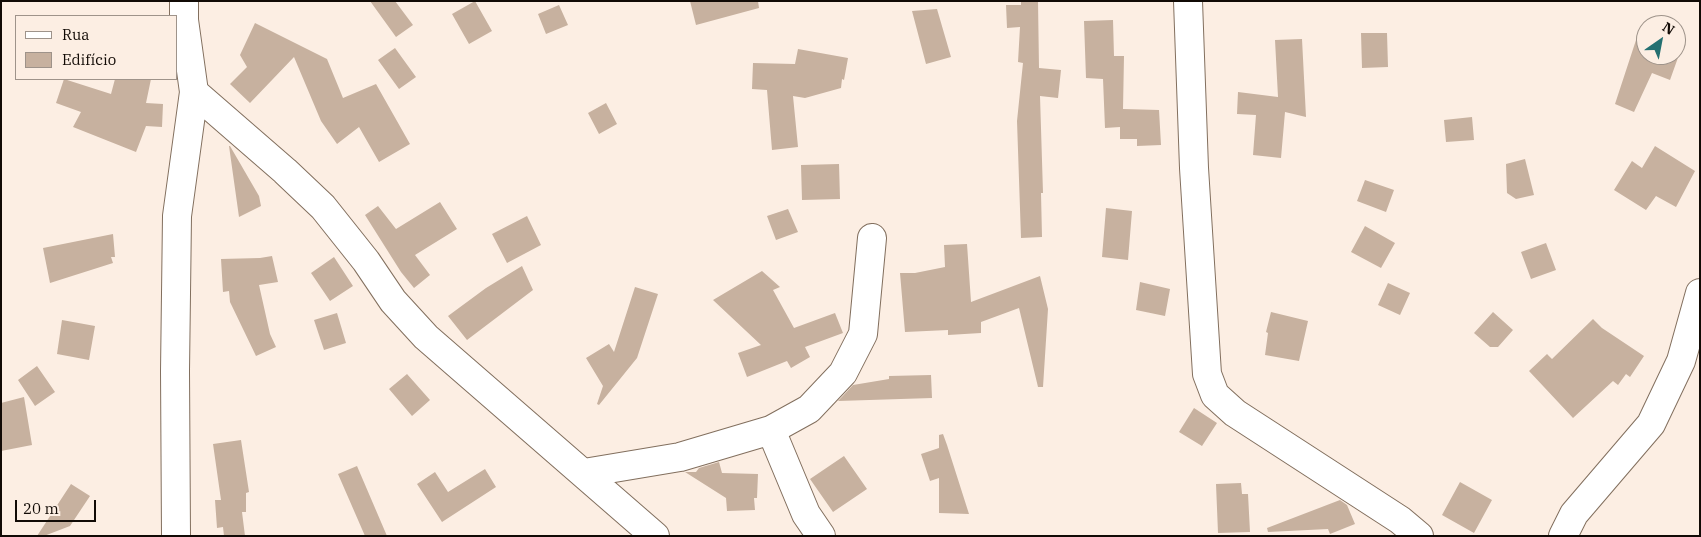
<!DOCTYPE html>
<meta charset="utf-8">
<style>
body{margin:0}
#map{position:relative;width:1701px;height:537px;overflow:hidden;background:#fceee3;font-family:"IBM Plex Serif",serif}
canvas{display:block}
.frame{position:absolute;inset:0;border:2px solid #110a05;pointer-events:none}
.legend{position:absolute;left:15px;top:15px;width:162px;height:65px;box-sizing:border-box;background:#fceee3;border:1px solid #9e938a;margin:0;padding:6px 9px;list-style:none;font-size:15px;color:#110a05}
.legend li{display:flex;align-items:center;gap:10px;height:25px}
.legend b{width:25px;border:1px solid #9e938a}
.north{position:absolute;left:1636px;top:15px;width:50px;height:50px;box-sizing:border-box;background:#fceee3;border:1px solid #9e938a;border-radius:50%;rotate:33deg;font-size:14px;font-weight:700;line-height:20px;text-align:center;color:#110a05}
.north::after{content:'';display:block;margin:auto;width:18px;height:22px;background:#247071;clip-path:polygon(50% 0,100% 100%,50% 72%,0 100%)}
.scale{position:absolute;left:15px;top:500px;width:81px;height:22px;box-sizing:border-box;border:2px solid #110a05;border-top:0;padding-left:6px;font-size:15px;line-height:18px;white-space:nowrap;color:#110a05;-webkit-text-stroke:4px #fceee3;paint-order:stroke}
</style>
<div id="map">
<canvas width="1701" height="537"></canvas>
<div class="frame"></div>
<ul class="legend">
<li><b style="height:6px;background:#fff"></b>Rua</li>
<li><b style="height:14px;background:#c7b19f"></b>Edifício</li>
</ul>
<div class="north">N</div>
<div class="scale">20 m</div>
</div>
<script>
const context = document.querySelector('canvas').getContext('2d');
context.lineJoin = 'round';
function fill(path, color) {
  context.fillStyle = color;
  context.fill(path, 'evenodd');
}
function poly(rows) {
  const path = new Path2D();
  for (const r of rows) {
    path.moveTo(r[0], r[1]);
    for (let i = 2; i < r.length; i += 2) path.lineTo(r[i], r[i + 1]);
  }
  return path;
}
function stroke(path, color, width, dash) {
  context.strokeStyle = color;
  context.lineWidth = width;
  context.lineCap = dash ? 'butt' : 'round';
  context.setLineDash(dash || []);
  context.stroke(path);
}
const building = poly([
 [370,1,395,1,413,25,396,37],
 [475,1,492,31,469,44,452,14],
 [690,1,758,1,759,8,696,25],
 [1021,1,1038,1,1039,68,1061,70,1058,98,1040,96,1043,193,1041,193,1042,237,1021,238,1017,121,1023,63,1018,62,1020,27,1007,28,1006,5,1021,5],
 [559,5,568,25,546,34,538,14],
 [937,9,951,57,926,64,912,11],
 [1113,20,1114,56,1124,56,1123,109,1159,110,1161,145,1137,146,1137,139,1120,139,1120,127,1105,128,1103,79,1086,78,1084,21],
 [255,23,327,59,343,98,376,84,410,144,379,162,359,127,337,144,321,121,294,57,250,103,230,84,247,67,240,55],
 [1361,33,1387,33,1388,67,1362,68],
 [1637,37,1646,40,1646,55,1676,55,1676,50,1680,52,1670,80,1652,73,1634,112,1615,104],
 [1302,39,1306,117,1285,112,1281,158,1253,155,1256,115,1237,114,1238,92,1278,97,1275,40],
 [395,48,416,77,399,89,378,60],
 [798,49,848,58,844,80,842,79,841,88,805,98,793,96,798,147,772,150,767,90,752,89,753,63,795,64],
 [64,79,111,94,115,79,151,79,146,103,163,104,162,127,146,126,136,152,73,127,81,112,56,103],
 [606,103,617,124,599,134,588,113],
 [1472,117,1474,140,1446,142,1444,120],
 [229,146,230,146,259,196,261,206,239,217],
 [1655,146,1695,171,1676,207,1656,196,1646,210,1614,190,1632,161,1642,168],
 [1525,159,1534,195,1516,199,1507,193,1506,164],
 [839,164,840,199,802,200,801,165],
 [1365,180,1394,190,1386,212,1357,201],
 [440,202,457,229,415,255,430,275,414,288,401,272,365,215,378,206,396,229],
 [1106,208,1132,211,1128,260,1102,257],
 [788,209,798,232,776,240,767,216],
 [527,216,541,245,507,263,492,234],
 [1365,226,1395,243,1381,268,1351,252],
 [113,234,115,257,111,257,113,263,50,283,43,248],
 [1546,243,1556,270,1531,279,1521,252],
 [967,244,971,302,1040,276,1048,309,1043,387,1038,387,1019,308,981,322,981,333,948,335,948,330,905,332,900,273,915,273,945,267,944,245],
 [272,256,278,282,259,285,270,334,276,347,256,356,230,302,229,291,223,292,221,259,260,258],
 [334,257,353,286,330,301,311,273],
 [522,266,533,290,467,340,448,316,486,288],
 [762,271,780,287,773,290,794,328,835,313,843,333,805,347,810,357,791,368,787,361,747,377,738,353,761,345,713,300],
 [1140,282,1170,289,1165,316,1136,310],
 [1388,283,1410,293,1400,315,1378,305],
 [635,287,658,294,637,358,599,405,597,404,603,386,586,358,609,344,614,352],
 [1271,312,1308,321,1299,361,1265,355,1268,333,1266,332],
 [1493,312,1513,330,1498,347,1490,347,1474,333],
 [337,313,346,343,324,350,314,320],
 [1593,319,1602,328,1644,356,1630,377,1626,374,1618,385,1613,381,1573,418,1529,371,1547,354,1552,359],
 [62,320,95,326,89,360,57,354],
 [37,366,55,392,35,406,18,380],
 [407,374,430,400,412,416,389,389],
 [931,375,932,398,838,401,853,385,889,379,889,376],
 [24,397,32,445,1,451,1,403],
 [1194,408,1217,423,1202,446,1179,432],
 [943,434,947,445,969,514,939,513,939,478,930,481,921,454,939,448,939,435],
 [241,440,249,492,246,493,246,512,242,512,245,536,224,536,223,527,217,528,215,500,221,500,213,444],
 [844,456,867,489,833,512,810,479],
 [719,462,722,473,758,474,757,498,754,498,755,510,727,511,726,498,685,472,696,472,699,468],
 [357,466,387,536,365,536,338,474],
 [485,469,496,487,442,522,417,484,435,472,448,492],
 [1460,482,1492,500,1474,533,1442,515],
 [1241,483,1242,494,1248,494,1250,532,1218,533,1216,484],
 [71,484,90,496,70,526,44,536,37,536],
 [1340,500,1347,505,1355,524,1330,534,1328,529,1268,532,1267,528]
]);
const minor = poly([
 [184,1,184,20,194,92,285,171,323,207,366,261,393,301,426,337,655,536],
 [1188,1,1194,168,1207,374,1215,395,1235,413,1400,520,1419,536],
 [771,430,806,514,821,536],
 [584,473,680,457,771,430,809,409,843,373,863,334,872,238],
 [176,536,175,371,177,216,194,92],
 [1563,536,1574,514,1651,424,1681,361,1700,293]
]);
fill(building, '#c7b19f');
stroke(minor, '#826f5e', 30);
stroke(minor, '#fff', 28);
</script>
